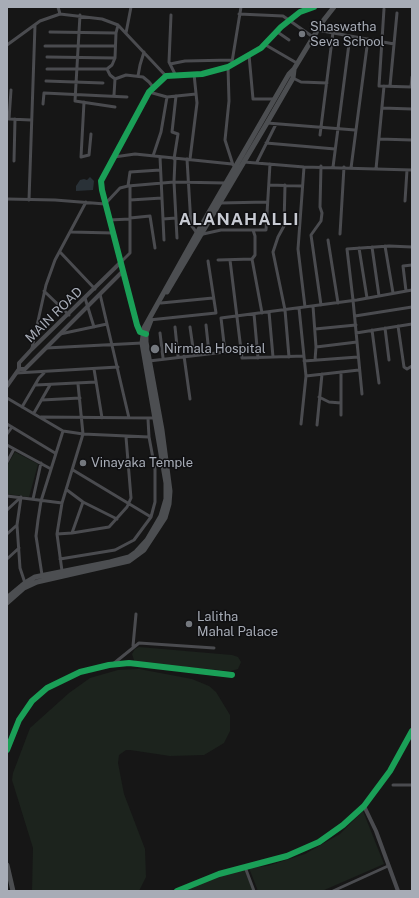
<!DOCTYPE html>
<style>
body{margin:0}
#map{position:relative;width:419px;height:898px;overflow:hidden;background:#161616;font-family:"Public Sans",sans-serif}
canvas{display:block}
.frame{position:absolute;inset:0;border:8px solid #a7acb6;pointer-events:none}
</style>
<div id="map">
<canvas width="419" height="898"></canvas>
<div class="frame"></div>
</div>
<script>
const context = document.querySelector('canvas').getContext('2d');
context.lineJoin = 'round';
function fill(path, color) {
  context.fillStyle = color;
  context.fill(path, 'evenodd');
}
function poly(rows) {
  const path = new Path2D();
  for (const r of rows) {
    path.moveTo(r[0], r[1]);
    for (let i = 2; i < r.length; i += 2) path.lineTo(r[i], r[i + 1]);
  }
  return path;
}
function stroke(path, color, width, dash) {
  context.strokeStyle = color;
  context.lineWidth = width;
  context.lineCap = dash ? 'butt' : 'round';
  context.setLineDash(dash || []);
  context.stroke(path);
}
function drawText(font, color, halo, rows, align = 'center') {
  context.font = font + ' "Public Sans",sans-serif';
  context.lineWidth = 3;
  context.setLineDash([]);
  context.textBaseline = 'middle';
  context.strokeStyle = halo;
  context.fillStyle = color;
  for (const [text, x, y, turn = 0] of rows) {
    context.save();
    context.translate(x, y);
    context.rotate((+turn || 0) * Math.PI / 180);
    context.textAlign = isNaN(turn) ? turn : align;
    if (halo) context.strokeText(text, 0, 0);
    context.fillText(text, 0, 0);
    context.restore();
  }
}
const green = poly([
 [15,452,38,464,29,497,7,494,7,466],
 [139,647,232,655,238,657,241,662,238,669,231,671,138,663,134,660,132,654,135,649],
 [139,669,192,679,209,686,216,692,230,715,230,731,224,743,204,755,170,756,130,750,126,750,119,755,118,763,124,794,145,849,146,877,139,891,32,891,33,848,12,780,13,773,30,728,69,693,90,678,118,670],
 [363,811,384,864,322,891,258,891,249,868,267,866,305,854,340,834],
 [244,869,253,891,179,891,219,875]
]);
const water = poly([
 [90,177,94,181,93,190,76,191,76,186,80,180,84,179,87,180]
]);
const minor = poly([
 [58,7,60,14],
 [384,9,379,86,412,87],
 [239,14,283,16,313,37],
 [80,15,75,101,115,107],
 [171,15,169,62,176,76],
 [317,30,394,44],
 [276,31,289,40],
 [50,32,116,33],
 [126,33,131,7],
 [264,44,295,62],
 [7,45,40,21,60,14,102,19,118,25,166,76],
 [45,46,115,46],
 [249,55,253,99,275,99],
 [47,57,115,58],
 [232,62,241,7],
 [170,64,185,61,232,60],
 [228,67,229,101,225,140,233,165],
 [47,69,107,69,112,65,115,58,116,33,118,25],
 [107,69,110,75,115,79,126,75,143,77,149,82,153,87],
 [138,76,140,65,144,52],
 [293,78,301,82,327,83],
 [46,81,103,83],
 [390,86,397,13],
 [411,87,412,77],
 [149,92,167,97,196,94],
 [114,95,115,79],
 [84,102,81,157,89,155,91,134],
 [43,104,44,93,127,97],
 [382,108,412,109],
 [9,119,11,90],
 [9,119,31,120],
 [267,123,355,130],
 [320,135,333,32],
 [379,139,412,140],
 [266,143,335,149],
 [153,156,161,132,167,97],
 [114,157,135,154,232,164],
 [160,157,164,240],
 [174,159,178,134,172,132,176,96],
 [175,159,174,182,177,238],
 [187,159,191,225,197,233],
 [190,159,197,103,194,74],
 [14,161,15,119],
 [244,162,304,167,412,170],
 [257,162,276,124],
 [304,167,298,249,305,307],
 [333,167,350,36],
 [351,168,368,39],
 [376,169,384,86],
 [269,185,302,186],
 [285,185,284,226,278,237,273,252,285,310,289,357],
 [128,186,130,172,160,170],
 [7,199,55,200,105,204,120,188,128,186,174,182,226,183],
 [29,200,35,25],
 [130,200,162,198],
 [405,201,407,170],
 [220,203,267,202],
 [130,218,150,216,155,248],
 [163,219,176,218],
 [109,220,130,219],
 [253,230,255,236,255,255,252,259,262,313],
 [71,232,113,233],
 [203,234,221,230,266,230,270,164],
 [340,234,344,167],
 [328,240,338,303],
 [385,246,393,293],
 [372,247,379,296],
 [359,248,367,298],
 [60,252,95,289],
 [218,260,252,259],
 [230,260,242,358,304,356],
 [121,262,130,253,130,186],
 [44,291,69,315],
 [406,291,403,266,412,265],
 [100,294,129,418],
 [85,298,94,327],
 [161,303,213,298],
 [321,305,311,235,321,221,322,213,320,207,321,166],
 [313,306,316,347,315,360],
 [299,308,306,376,301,424],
 [269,312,273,357],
 [254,314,258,358],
 [355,316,412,307],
 [149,320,216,313,208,261],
 [206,325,209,353],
 [398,326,404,367,407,369,412,366],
 [175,327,178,356],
 [190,327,194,355],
 [385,328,389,360],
 [315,329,356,325],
 [372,330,379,383],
 [160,333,163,358],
 [356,333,412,324],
 [60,334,107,324],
 [316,347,357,342],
 [32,348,46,285,55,260,86,202],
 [46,348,142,343],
 [225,352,221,318,357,300,412,290],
 [184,356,190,399],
 [149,361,242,350],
 [304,361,358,357],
 [94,369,102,418],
 [341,372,341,415],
 [16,373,118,367],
 [306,376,359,370],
 [36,385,96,382],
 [362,394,353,300,347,249,389,246,412,247],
 [319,397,329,402,341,403],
 [7,398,63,431,83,434,149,437],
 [42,400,80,398],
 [22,407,39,378,44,373],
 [34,413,50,385],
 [41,417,156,418],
 [7,424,55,453],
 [317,425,322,374],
 [7,434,12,427],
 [7,445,51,469],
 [7,462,14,449],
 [73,470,151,517],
 [67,490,83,502,117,519],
 [7,496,62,503],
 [21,497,17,525,20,568,25,583],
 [33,499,41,463],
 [7,510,21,497],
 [72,533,83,502],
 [7,534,17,525],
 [57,534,72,533,109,527,127,507,131,498,126,437],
 [7,559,19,548],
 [60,559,115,550,134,540,151,517,155,502,155,469,149,437,148,419],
 [62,571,57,534,62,503,83,434,78,384],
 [42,575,36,536,38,520,41,501,63,431],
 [133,646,136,614],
 [113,664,139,643,214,648],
 [7,750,19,720,32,701,47,688,80,672,109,665,129,663,232,675],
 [393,785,412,785],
 [245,867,254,891],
 [333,891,388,866]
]);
const tertiary = poly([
 [146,334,140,332,137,325,102,190,101,181,149,92,166,76,202,74,228,67,261,48,281,27,300,12,314,7],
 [19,369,25,369,123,271],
 [7,386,19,369,19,363,32,349,121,262],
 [364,806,376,831,398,891],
 [177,891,219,874,287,856,319,842,343,825,364,806,390,771,412,731]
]);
const primary = poly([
 [167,292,267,123,293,78,294,70],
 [7,598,25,583,35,577,110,562,129,557,136,552,147,540,161,516,166,499,166,483,142,343,144,328,197,233,289,74,294,69,323,21,334,7],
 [7,603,24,588,37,582,129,561,144,550,165,518,169,504,170,491,162,430,146,342,146,333,151,320],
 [7,865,13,891]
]);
const cycleway = poly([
 [146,334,140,332,137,325,102,190,101,181,149,92,166,76,202,74,228,67,261,48,281,27,300,12,314,7],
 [7,750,19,720,32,701,47,688,80,672,109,665,129,663,232,675],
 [177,891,219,874,287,856,319,842,343,825,364,806,390,771,412,731]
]);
const markers = [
 [302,34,4,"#74787e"],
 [155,349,5,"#74787e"],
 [83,463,4,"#74787e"],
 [189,624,4,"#74787e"]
];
const poiNames = [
 ["Shaswatha",310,27],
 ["Seva School",310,42],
 ["Nirmala Hospital",164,349],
 ["Vinayaka Temple",91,463],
 ["Lalitha",197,617],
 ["Mahal Palace",197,632]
];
const streetNames = [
 ["MAIN ROAD",54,315,-44]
];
const districtNames = [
 ["ALANAHALLI",239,220]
];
fill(green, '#1c231d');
fill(water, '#293137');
stroke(minor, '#4a4b4f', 3);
stroke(tertiary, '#4a4b4f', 4);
stroke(primary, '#4c4e51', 5);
stroke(cycleway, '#1a9f57', 6);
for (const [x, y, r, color] of markers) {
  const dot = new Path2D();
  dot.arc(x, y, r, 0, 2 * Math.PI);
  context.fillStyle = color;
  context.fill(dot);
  stroke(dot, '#101012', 1.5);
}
drawText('13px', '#a7acb6', '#101012', poiNames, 'left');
drawText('13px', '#a7acb6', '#101012', streetNames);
context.letterSpacing = '1px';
drawText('bold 17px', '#c8cbd3', '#101012', districtNames);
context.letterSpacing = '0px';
</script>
